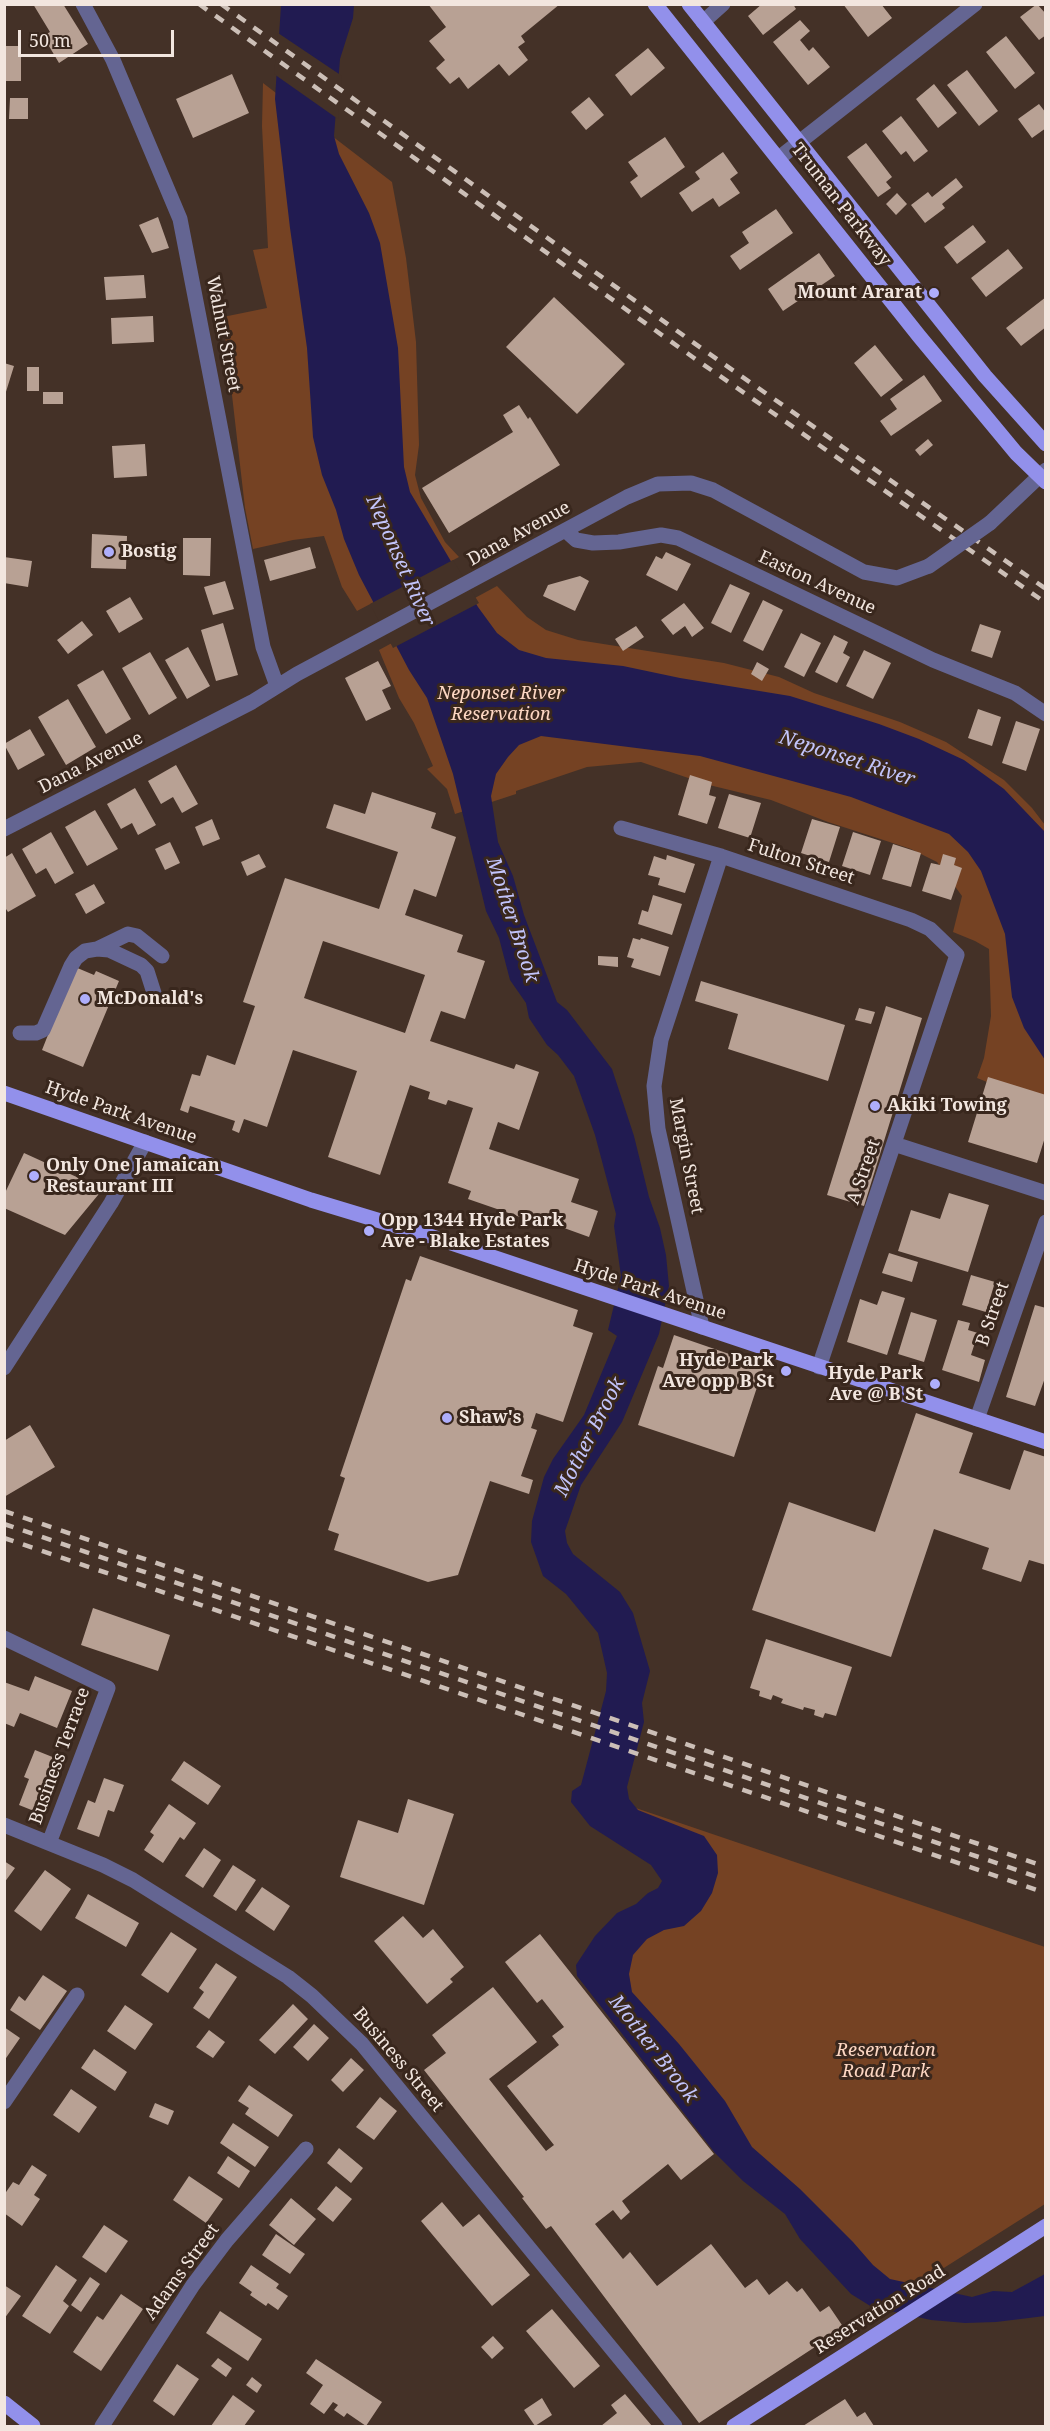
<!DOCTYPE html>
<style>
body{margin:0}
#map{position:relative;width:1050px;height:2431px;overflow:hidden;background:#443127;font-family:"Noto Serif",serif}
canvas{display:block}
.frame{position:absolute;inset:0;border:6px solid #f2e6df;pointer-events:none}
.scale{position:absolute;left:18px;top:30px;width:156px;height:27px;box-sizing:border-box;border:3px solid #f2e6df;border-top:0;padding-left:8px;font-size:18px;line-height:21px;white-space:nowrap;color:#f2e6df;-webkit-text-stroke:4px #39271d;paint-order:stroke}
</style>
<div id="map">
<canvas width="1050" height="2431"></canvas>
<div class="frame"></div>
<div class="scale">50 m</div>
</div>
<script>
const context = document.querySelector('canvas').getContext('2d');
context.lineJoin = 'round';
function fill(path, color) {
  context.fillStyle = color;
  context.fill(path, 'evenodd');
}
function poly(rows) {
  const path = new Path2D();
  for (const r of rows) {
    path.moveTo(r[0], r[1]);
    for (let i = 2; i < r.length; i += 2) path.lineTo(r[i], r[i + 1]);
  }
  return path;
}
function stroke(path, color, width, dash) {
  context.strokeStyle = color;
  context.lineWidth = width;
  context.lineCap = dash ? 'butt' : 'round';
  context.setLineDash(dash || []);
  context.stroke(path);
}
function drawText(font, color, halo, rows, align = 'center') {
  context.font = font + ' "Noto Serif",serif';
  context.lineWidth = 6;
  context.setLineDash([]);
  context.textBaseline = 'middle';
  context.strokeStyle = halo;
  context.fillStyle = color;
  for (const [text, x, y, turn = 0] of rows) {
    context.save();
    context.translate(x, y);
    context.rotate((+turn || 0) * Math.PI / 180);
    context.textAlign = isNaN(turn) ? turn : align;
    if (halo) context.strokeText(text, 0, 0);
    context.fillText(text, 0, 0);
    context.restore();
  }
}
const green = poly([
 [263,83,392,182,406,258,416,342,419,445,415,475,421,498,445,542,459,557,357,611,342,587,324,536,293,540,253,549,245,508,223,317,267,308,253,250,268,248,262,126],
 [497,586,527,617,546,630,578,640,724,663,779,677,814,693,900,722,946,742,1004,780,1032,808,1045,825,1045,1105,977,1078,984,1058,991,1016,989,949,975,941,953,932,962,896,937,862,911,849,828,822,771,800,709,785,641,762,587,767,516,791,516,794,455,814,447,789,427,769,433,766,414,723,399,698,379,650],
 [624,1804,1045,1947,1045,2204,909,2290,886,2279,750,2151,627,1995,622,1967,632,1943,684,1919]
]);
const water = poly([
 [281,5,354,5,353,18,340,59,334,136,339,154,369,213,380,243,398,348,404,467,410,492,478,607,497,633,519,650,546,658,623,666,680,678,790,696,879,724,919,739,964,760,1004,789,1045,832,1045,1060,1024,1028,1012,997,1005,934,981,871,968,852,949,834,851,797,700,756,541,736,519,745,508,757,496,774,491,796,498,842,513,876,524,915,557,1002,567,1010,612,1069,634,1136,649,1197,660,1228,666,1255,669,1286,659,1334,622,1422,581,1485,565,1531,567,1543,573,1554,620,1592,633,1613,650,1671,642,1703,644,1722,627,1787,629,1799,638,1810,704,1836,717,1855,718,1873,712,1893,701,1911,684,1926,664,1930,647,1939,633,1955,629,1974,632,1992,679,2044,725,2101,752,2147,800,2189,853,2242,873,2265,890,2279,972,2297,993,2291,1012,2292,1045,2274,1045,2316,996,2322,965,2323,931,2320,872,2307,851,2294,800,2239,785,2214,743,2181,715,2153,577,1976,576,1965,595,1936,617,1913,636,1904,648,1893,658,1888,662,1881,651,1865,590,1826,571,1802,572,1791,581,1785,606,1691,607,1673,598,1633,566,1594,543,1576,531,1542,532,1521,544,1477,553,1459,584,1415,617,1336,608,1330,621,1276,614,1226,616,1214,595,1135,574,1076,558,1055,547,1045,529,1018,526,1003,510,980,499,938,486,911,453,774,427,698,409,670,359,575,344,539,336,510,322,475,313,437,307,348,290,228,275,99]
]);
const pier = poly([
 [278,33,342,76,338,119,274,74],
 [453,560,479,603,393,648,370,604]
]);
const building = poly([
 [33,4,63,4,88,44,59,63,43,36,50,32],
 [428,4,560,4,521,36,525,42,518,47,528,60,509,76,499,64,468,89,459,77,450,84,436,68,445,60,429,41,446,27],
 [762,4,793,4,796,9,763,35,748,16],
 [843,4,881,4,892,18,868,37],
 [1037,4,1046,14,1046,35,1039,40,1020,17],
 [800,20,810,31,800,40,809,51,813,47,830,67,808,85,773,42],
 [1006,36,1035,73,1015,89,986,52],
 [4,46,21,46,21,81,4,81],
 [648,48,665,68,631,96,615,75],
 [967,70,998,111,979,126,947,85],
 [232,74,249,113,193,138,176,99],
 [934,84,957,113,938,128,916,99],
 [589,97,604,115,586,130,571,112],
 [10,98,28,98,28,119,9,119],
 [1039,104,1046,113,1046,128,1032,138,1018,119],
 [901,116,928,151,914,162,906,151,901,155,882,131],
 [665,137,685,167,641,198,630,182,638,176,628,162],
 [866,143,892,177,886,182,891,188,878,197,847,157],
 [723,152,738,173,730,179,740,193,719,207,713,198,692,212,679,193,700,179,695,172],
 [956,178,963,187,942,204,945,208,925,223,911,205,928,192,932,197],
 [897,193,907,204,896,215,886,204],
 [776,209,793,233,740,270,730,256,749,243,742,232],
 [158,217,169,248,152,253,139,225],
 [973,225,986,242,957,264,944,247],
 [1008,249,1023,268,986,297,971,278],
 [819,253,835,276,783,311,768,289],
 [144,275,146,298,106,300,104,277],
 [554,297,625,364,577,414,506,347],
 [1046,297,1046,327,1021,346,1006,328],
 [153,316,154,342,112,344,111,318],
 [875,345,903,380,881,397,854,363],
 [4,363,14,366,5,395,4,395],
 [27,367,39,367,39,391,27,391],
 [924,375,942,401,891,436,880,421,897,409,890,399],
 [43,392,63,392,63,404,43,404],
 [519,405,528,419,530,417,560,465,449,533,422,488,513,432,503,415],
 [928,439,933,445,920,456,915,450],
 [145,444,147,476,114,478,112,446],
 [92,534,127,536,126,569,91,568],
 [183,538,211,538,210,576,183,575],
 [310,547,316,568,270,581,264,560],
 [666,552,691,564,677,591,646,575,656,556,662,559],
 [4,557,32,561,28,587,4,583],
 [580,576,589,581,575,611,543,596,548,585],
 [225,581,234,609,213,615,204,587],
 [730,584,750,593,731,633,711,623],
 [130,597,143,619,119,633,106,611],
 [763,600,783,610,763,651,743,641],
 [684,603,704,628,692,637,685,626,673,635,661,620],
 [82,621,93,635,68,654,57,640],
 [223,623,238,675,216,681,201,630],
 [980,624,1001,631,992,658,971,651],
 [636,626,644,637,623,651,615,639],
 [801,633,821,643,804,677,784,667],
 [834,635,848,642,843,653,850,657,837,683,815,672],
 [188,647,210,686,187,699,165,660],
 [864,650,891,663,873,699,846,686],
 [150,652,177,698,149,715,122,668],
 [378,661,391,686,382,690,391,709,366,721,345,678],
 [757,662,769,669,762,681,751,674],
 [103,670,131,719,106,734,77,685],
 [68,699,96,747,66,765,38,717],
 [978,709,1001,717,992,746,968,738],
 [1016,721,1040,729,1026,771,1002,763],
 [30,729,45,755,18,770,4,744],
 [176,765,198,804,182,813,173,797,161,804,148,781],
 [690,775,712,782,709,795,716,797,707,824,678,815],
 [135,788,156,825,138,835,132,823,121,829,107,804],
 [372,792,436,813,431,828,456,837,436,897,414,889,405,915,463,935,457,952,485,961,465,1019,441,1011,430,1041,514,1069,516,1064,539,1072,519,1130,498,1122,489,1149,579,1179,571,1202,598,1211,589,1237,553,1224,552,1228,468,1199,471,1191,448,1183,473,1108,448,1100,446,1105,428,1099,430,1092,410,1085,380,1175,328,1157,357,1071,293,1050,267,1127,244,1119,239,1133,232,1130,235,1121,190,1106,188,1113,180,1110,192,1074,200,1076,207,1055,235,1065,255,1006,243,1002,285,878,379,909,398,852,326,828,334,804,365,814],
 [323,941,425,975,405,1033,304,998],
 [729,794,761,803,750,838,718,828],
 [95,810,118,849,87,866,65,827],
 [212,819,220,839,203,846,195,827],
 [812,819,840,827,829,862,801,853],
 [51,832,74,873,55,884,46,868,36,874,22,849],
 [853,832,881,841,870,875,842,866],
 [170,842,180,863,165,870,155,849],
 [893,844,921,853,911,887,882,879],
 [12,853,36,896,8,912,4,906,4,858],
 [259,854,266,867,247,876,241,862],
 [943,854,956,858,954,865,962,868,951,900,922,891,931,863,940,865],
 [667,855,695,864,685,893,658,885,660,878,648,875,654,856,666,860],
 [94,884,105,903,86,914,75,894],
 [653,895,682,904,672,935,638,924,642,910,648,912],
 [633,938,640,940,641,938,669,947,660,976,631,967,634,959,627,957],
 [598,956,618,957,618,967,598,965],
 [75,967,94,975,96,971,119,981,83,1067,42,1050],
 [701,981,845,1025,828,1081,728,1049,738,1014,695,1001],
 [886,1006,922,1018,864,1206,827,1195],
 [859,1008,875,1012,871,1024,855,1020],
 [988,1077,1046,1095,1046,1134,1037,1163,968,1142],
 [24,1153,103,1189,65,1235,4,1208,4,1195],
 [949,1193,989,1205,968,1272,898,1251,911,1210,940,1219],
 [889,1253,918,1262,912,1282,882,1273],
 [420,1256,578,1310,573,1326,593,1333,563,1422,536,1413,531,1428,537,1430,521,1476,533,1480,529,1494,490,1481,458,1575,428,1582,334,1550,339,1534,328,1530,345,1478,340,1476,406,1279,411,1281],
 [971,1275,995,1282,986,1312,962,1305],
 [882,1291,905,1298,887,1355,847,1342,860,1299,877,1305],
 [1035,1305,1046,1308,1046,1375,1035,1406,1006,1397],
 [911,1312,937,1320,924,1362,898,1354],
 [958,1320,970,1323,968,1330,978,1333,971,1355,985,1360,979,1382,942,1370],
 [674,1335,764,1366,734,1457,638,1425,658,1366,663,1368],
 [916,1413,973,1433,959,1473,1010,1490,1024,1450,1046,1457,1046,1565,1029,1560,1021,1582,982,1569,989,1548,934,1529,891,1657,752,1610,789,1502,875,1532],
 [30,1425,55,1467,4,1497,4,1441],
 [93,1608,170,1635,158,1671,81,1645],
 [766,1639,852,1667,836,1716,825,1713,823,1718,814,1715,815,1710,804,1707,803,1710,781,1703,783,1699,773,1695,771,1700,759,1696,760,1691,750,1688],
 [35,1676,72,1691,57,1728,20,1713,14,1727,4,1723,4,1682,29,1691],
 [35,1750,55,1758,45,1784,50,1786,39,1813,19,1805,29,1779,24,1777],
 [184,1761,221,1786,208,1805,171,1780],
 [104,1778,124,1785,114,1812,108,1810,99,1837,77,1829,88,1800,95,1803],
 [408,1799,454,1814,424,1905,340,1877,358,1820,398,1833],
 [169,1804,196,1823,184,1840,180,1837,163,1863,144,1850,154,1835,150,1832],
 [204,1848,221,1860,203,1888,185,1876],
 [4,1861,15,1868,4,1883],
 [233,1865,256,1880,236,1911,213,1896],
 [45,1870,71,1889,41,1931,14,1911],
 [262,1887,290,1906,274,1931,245,1911],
 [88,1894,139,1923,126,1947,75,1918],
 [403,1916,423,1938,433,1929,464,1967,450,1979,453,1982,427,2004,374,1941],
 [171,1932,197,1949,168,1993,141,1975],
 [540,1934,714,2154,681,2180,668,2164,622,2201,630,2212,621,2220,613,2210,595,2224,623,2259,630,2252,657,2286,711,2244,745,2288,757,2279,769,2295,787,2281,797,2292,802,2288,820,2312,829,2306,844,2328,699,2423,551,2226,546,2229,522,2198,524,2197,424,2070,446,2053,432,2035,493,1987,537,2042,489,2079,546,2151,554,2145,507,2086,559,2045,552,2036,564,2027,542,1999,537,2003,505,1962],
 [216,1963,237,1977,209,2019,193,2008,204,1992,199,1988],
 [43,1975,67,1991,40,2030,10,2010,19,1996,25,2001],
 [293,2004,308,2019,275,2054,259,2040],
 [125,2005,153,2024,135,2050,107,2031],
 [314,2024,329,2038,308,2061,293,2047],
 [4,2027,20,2038,4,2061],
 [209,2030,225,2042,213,2058,196,2047],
 [94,2049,127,2072,115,2091,81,2068],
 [351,2058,364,2070,343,2092,331,2080],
 [249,2085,293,2115,278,2137,245,2114,249,2108,238,2101],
 [71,2089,97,2107,79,2133,53,2115],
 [380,2097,397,2111,374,2140,356,2127],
 [155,2103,174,2111,168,2125,149,2117],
 [233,2123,269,2147,255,2167,220,2143],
 [339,2148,363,2168,351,2183,327,2163],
 [228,2156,250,2171,239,2188,217,2173],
 [32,2165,47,2175,34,2195,40,2199,22,2226,4,2213,4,2195,13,2182,19,2185],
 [189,2176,223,2199,206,2223,173,2200],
 [336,2186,352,2199,333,2222,317,2209],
 [291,2198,316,2219,294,2245,269,2225],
 [442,2202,463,2227,479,2214,530,2275,492,2306,421,2221],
 [104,2225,128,2241,106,2273,82,2257],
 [276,2234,305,2254,290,2274,262,2255],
 [56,2265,77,2280,63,2301,69,2306,50,2334,22,2316],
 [251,2265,279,2284,276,2288,288,2296,278,2310,268,2303,266,2306,250,2295,252,2292,239,2283],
 [90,2277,100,2284,81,2312,71,2305],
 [4,2285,21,2296,4,2319],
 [121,2294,143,2309,101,2371,73,2352,97,2316,103,2320],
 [552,2309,600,2366,574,2388,526,2331],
 [220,2311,262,2339,248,2361,206,2333],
 [493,2336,504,2348,492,2359,481,2347],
 [218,2358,232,2368,226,2377,211,2366],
 [316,2359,382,2402,366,2426,347,2413,344,2417,334,2410,338,2405,333,2402,324,2414,310,2404,323,2385,306,2373],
 [177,2364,199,2379,174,2416,153,2401],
 [252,2377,262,2385,257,2393,246,2385],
 [625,2394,652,2426,601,2426,617,2413,611,2405],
 [233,2395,255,2411,244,2426,211,2426],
 [542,2398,552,2415,535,2426,524,2410],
 [845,2399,857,2417,865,2412,874,2426,803,2426]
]);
const minor = poly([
 [83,4,113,60,180,219,263,647,277,686],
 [703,22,723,4],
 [779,158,975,4],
 [990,523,1046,470],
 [566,531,576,540,593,543,619,542,661,535,678,538,933,660,1015,693,1046,714],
 [621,828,721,856,911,920,930,929,957,955,819,1367],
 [4,829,252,702,297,674,627,497,658,484,691,483,713,490,864,572,897,578,929,566],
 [97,949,128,934,137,936,162,956],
 [20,1033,36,1033,43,1030,71,966,76,958,85,951,97,949,109,950,141,965,147,971,154,993],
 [894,1144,1046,1193],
 [702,1327,658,1129,654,1086,661,1040,721,856],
 [4,1368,111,1203,145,1142],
 [977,1419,1046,1222],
 [4,1638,108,1688,49,1843],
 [4,1825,103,1865,133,1880,288,1977,312,1996,362,2044,675,2426],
 [4,2102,77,1995],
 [102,2426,193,2285,227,2240,306,2149]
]);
const major = poly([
 [655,4,919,336,1016,453,1046,482],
 [689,4,985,376,1046,444],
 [4,1093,311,1200,430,1236,1046,1442],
 [4,2403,33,2426],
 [734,2426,1046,2226]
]);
const rail = poly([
 [199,4,694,358,1046,603],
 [221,4,701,348,1046,589],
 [4,1511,1046,1867],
 [4,1524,1046,1880],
 [4,1538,1046,1893]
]);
const minorBridge = poly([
 [929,566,990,523]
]);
const markers = [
 [934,293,6,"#aeaefb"],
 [109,552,6,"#aeaefb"],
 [85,999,6,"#aeaefb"],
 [875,1106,6,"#aeaefb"],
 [34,1176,6,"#aeaefb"],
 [369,1231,6,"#aeaefb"],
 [786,1371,6,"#aeaefb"],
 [935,1384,6,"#aeaefb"],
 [447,1418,6,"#aeaefb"]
];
const streetNames = [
 ["Truman Parkway",841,205,52],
 ["Walnut Street",223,334,79],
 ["Dana Avenue",519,534,-29],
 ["Easton Avenue",817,583,25],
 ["Dana Avenue",91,763,-27],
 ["Fulton Street",801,862,18],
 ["Hyde Park Avenue",121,1113,19],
 ["Margin Street",686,1156,79],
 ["A Street",864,1172,-71],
 ["Hyde Park Avenue",650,1290,18],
 ["B Street",993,1314,-71],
 ["Business Terrace",60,1756,-70],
 ["Business Street",398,2060,50],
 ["Adams Street",182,2272,-54],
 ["Reservation Road",880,2310,-32]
];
const poiNames = [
 ["Mount Ararat",922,293,"right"],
 ["Bostig",121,552],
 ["McDonald's",97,999],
 ["Akiki Towing",887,1106],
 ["Only One Jamaican",46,1166],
 ["Restaurant III",46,1187],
 ["Opp 1344 Hyde Park",381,1221],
 ["Ave - Blake Estates",381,1242],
 ["Hyde Park",774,1361,"right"],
 ["Ave opp B St",774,1382,"right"],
 ["Hyde Park",923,1374,"right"],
 ["Ave @ B St",923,1395,"right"],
 ["Shaw's",459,1418]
];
const parkNames = [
 ["Neponset River",501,694],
 ["Reservation",501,715],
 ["Reservation",886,2051],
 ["Road Park",886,2072]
];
const waterNames = [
 ["Neponset River",400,561,66],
 ["Neponset River",847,759,18],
 ["Mother Brook",512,920,72],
 ["Mother Brook",590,1437,-63],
 ["Mother Brook",653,2049,52]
];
fill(green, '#754223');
fill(water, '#211b51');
fill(pier, '#443127');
fill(building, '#b8a194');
stroke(minor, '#646592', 15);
stroke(major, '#9290eb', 15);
stroke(rail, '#ccbfb7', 4.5, [10, 10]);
stroke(minorBridge, '#646592', 15);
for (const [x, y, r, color] of markers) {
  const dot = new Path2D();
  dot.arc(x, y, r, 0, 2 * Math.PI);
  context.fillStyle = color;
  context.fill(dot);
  stroke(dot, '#39271d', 2);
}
drawText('18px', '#f2e6df', '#39271d', streetNames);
drawText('bold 18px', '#f2e6df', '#39271d', poiNames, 'left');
drawText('italic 18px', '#fdd7c3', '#39271d', parkNames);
drawText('italic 20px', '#c2c4fa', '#39271d', waterNames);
</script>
